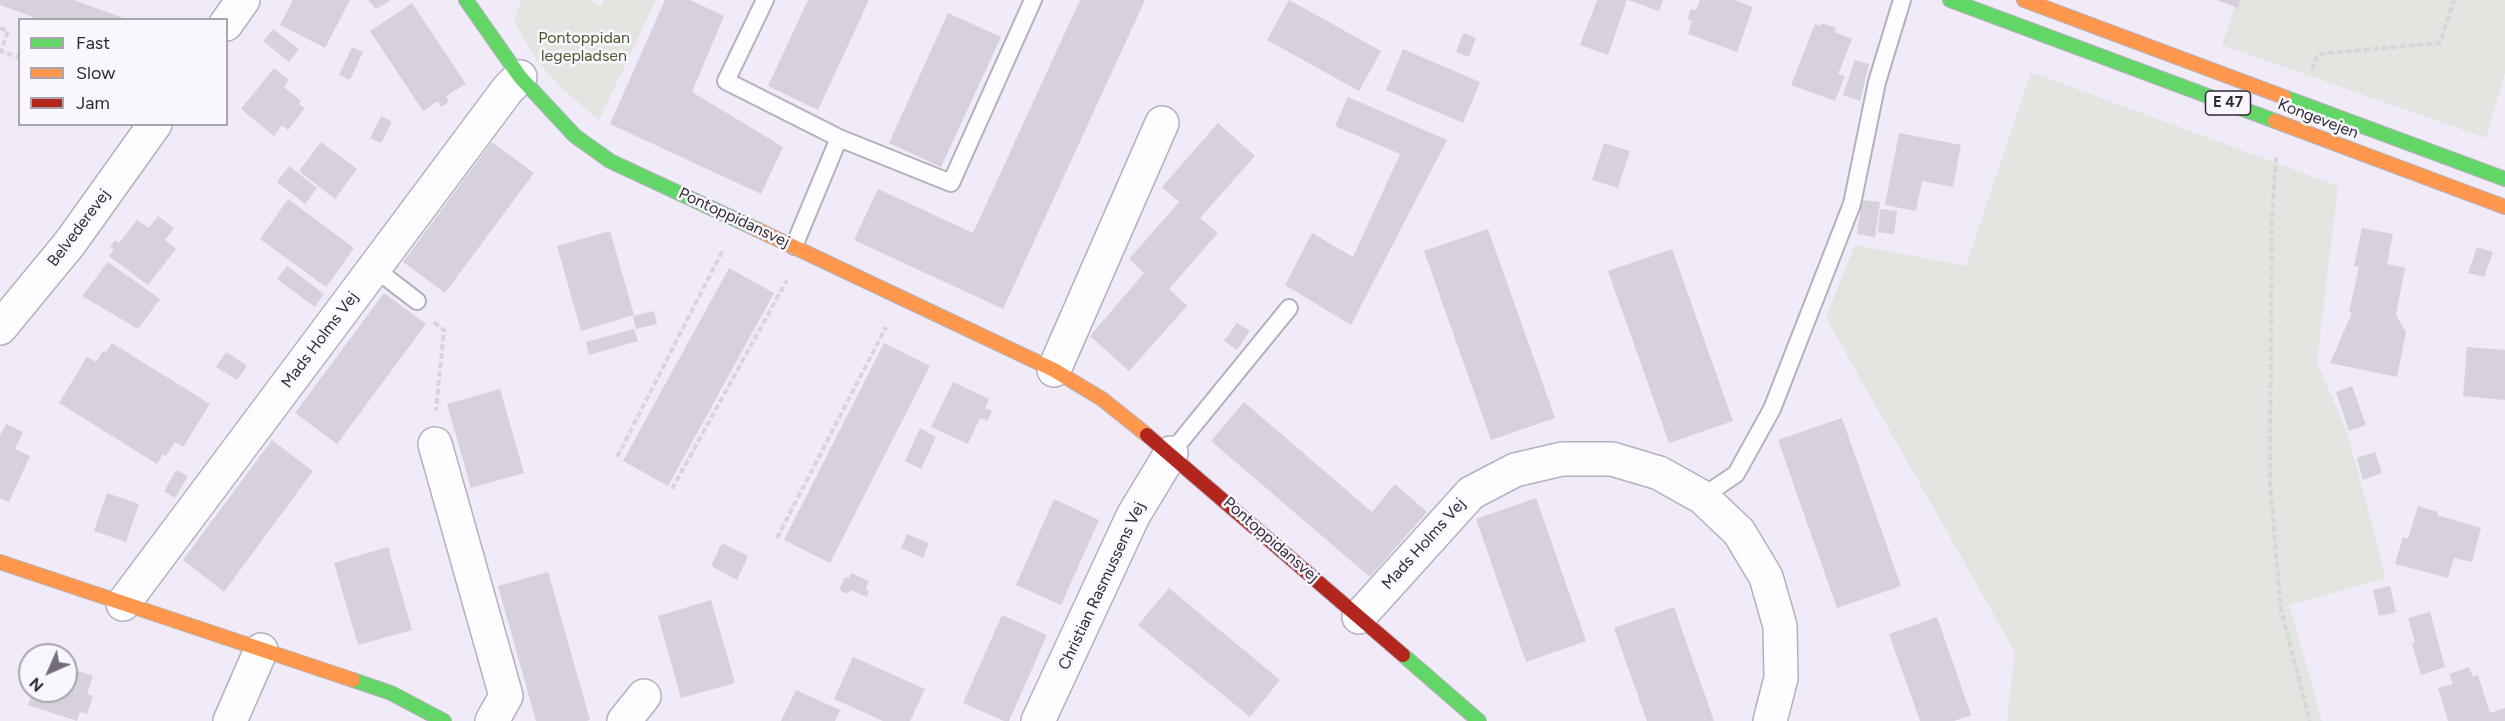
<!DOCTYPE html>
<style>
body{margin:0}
#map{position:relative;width:2505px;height:721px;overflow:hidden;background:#f1eaf8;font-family:Figtree,sans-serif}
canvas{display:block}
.legend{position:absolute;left:18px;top:18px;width:210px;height:108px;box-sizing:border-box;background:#f9f6fd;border:2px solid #a9a4ad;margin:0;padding:8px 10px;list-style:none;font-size:18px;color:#312a36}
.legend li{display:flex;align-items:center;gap:12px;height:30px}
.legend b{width:30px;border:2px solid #a9a4ad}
.north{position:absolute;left:18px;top:643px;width:60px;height:60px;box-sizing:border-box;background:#f9f6fd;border:2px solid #a9a4ad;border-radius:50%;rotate:225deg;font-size:16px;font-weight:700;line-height:24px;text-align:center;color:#312a36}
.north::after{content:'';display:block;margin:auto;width:21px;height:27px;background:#746d7a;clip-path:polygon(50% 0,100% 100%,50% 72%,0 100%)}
</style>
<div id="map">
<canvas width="2505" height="721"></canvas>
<ul class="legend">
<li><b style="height:8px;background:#63d668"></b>Fast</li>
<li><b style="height:8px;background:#ff974d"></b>Slow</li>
<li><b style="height:8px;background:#b3261e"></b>Jam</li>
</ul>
<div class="north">N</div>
</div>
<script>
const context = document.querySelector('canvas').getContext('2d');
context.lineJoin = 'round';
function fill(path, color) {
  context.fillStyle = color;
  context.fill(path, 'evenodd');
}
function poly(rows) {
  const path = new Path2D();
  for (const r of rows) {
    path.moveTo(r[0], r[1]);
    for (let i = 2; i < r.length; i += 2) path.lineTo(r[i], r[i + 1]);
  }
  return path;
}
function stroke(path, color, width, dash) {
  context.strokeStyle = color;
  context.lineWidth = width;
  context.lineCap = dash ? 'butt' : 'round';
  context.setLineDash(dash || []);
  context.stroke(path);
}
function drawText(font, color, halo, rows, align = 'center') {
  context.font = font + ' Figtree,sans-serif';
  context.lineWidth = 5;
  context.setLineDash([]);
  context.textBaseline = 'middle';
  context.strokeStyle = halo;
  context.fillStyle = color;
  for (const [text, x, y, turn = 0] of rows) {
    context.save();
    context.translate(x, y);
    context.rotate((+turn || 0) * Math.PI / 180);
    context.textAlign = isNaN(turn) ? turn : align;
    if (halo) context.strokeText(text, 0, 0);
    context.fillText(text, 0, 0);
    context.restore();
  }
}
const green = poly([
 [521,0,589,0,601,7,604,0,656,0,599,120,560,87,536,59,514,21],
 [2237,0,2505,0,2505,73,2486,138,2222,45],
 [2031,72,2338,186,2317,362,2348,435,2386,578,2289,605,2322,721,2007,721,2015,652,1826,318,1855,245,1966,266]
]);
const building = poly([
 [0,0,74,0,126,19,32,20,33,17,0,5],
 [293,0,350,0,325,48,280,25],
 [368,0,391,0,376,9],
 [665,0,690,0,724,16,692,92,783,147,761,194,610,124],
 [808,0,869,0,818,110,768,86],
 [1080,0,1145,0,1003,309,854,240,878,189,973,233],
 [1289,0,1381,51,1359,91,1267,40],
 [1597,0,1627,0,1608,55,1580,45],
 [1628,0,1663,0,1659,11],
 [1700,0,1734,0,1753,7,1737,52,1688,34,1692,21,1687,20,1691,9,1696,10],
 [2217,0,2240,0,2238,8],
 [412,3,466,84,446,96,449,102,441,107,438,101,423,111,370,31],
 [948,13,1001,37,941,167,889,143],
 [1821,23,1836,28,1835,32,1852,39,1838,74,1845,76,1835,101,1791,85,1815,24,1820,26],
 [273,29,299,49,289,62,263,41],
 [1463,33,1476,38,1469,57,1456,52],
 [352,47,363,52,350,80,339,75],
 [1403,49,1480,82,1463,123,1386,90],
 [1855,60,1869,64,1860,101,1843,95],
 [274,68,289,80,284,87,301,101,299,104,305,108,288,130,282,125,274,136,241,109],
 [1348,97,1447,140,1351,325,1285,285,1312,233,1353,257,1400,154,1335,126],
 [381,116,392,122,381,143,370,138],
 [1218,123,1255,156,1200,218,1218,233,1169,289,1187,306,1129,371,1090,336,1144,273,1129,259,1179,202,1162,187],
 [1899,133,1961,145,1953,187,1922,181,1916,211,1885,205],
 [321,142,357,169,335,199,299,171],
 [492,142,534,173,445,293,403,262],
 [1604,143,1630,151,1618,188,1592,180],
 [289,166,317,188,305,204,277,182],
 [288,199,354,248,326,287,260,239],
 [1862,200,1880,202,1875,237,1857,234],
 [1880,209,1897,211,1894,234,1878,232],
 [158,216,174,228,165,240,176,249,148,285,109,256,114,250,110,247,115,240,119,243,137,220,149,228],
 [2362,228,2393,234,2387,264,2405,268,2396,315,2406,332,2397,377,2330,363,2352,313,2349,312,2359,267,2354,266],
 [1488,229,1555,418,1491,440,1424,251],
 [610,231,634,315,581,331,557,246],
 [2477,247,2493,252,2484,277,2468,273],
 [1672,249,1733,421,1669,443,1608,271],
 [108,262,160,299,138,329,82,296],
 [287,266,324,294,315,307,277,279],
 [729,268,774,293,668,486,623,461],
 [384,293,426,324,337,444,295,413],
 [654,311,657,324,636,329,633,316],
 [1237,323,1250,331,1237,350,1224,341],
 [634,329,638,341,589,355,586,342],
 [112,343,210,404,183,447,175,442,166,456,163,454,157,464,59,403,87,357,96,362,103,351,106,352],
 [884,343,930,366,830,563,784,540],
 [2467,347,2505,350,2505,400,2463,396],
 [226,352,247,366,237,380,216,367],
 [953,382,989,399,985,408,992,411,987,421,980,418,968,444,931,427],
 [2352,386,2366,425,2349,431,2336,392],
 [500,389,524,473,471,488,447,404],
 [1244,402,1372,512,1395,484,1427,512,1370,577,1211,441],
 [1842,418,1901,586,1837,608,1778,440],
 [6,424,23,432,15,449,30,456,9,502,0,498,0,436],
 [920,428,936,437,921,469,905,461],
 [272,440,313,471,224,592,183,560],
 [2375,452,2382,473,2363,480,2357,458],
 [176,470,188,476,175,498,164,491],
 [107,493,139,504,126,542,94,531],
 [1536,498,1586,641,1526,662,1476,519],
 [1054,499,1099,520,1061,605,1016,585],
 [2418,506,2438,512,2437,515,2481,528,2472,562,2454,558,2448,578,2395,564,2403,537,2408,539],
 [907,534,929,543,923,558,901,548],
 [722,543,748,556,737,580,711,566],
 [388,547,412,630,358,645,334,563],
 [548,572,590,720,586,721,536,721,498,586],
 [851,573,869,581,866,589,869,591,867,597,850,590,848,594,839,590,845,577,849,578],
 [2390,586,2396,612,2379,616,2373,590],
 [1169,588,1280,680,1250,717,1138,625],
 [711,600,735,683,681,698,658,616],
 [1674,607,1714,721,1647,721,1614,628],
 [2430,612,2445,667,2421,675,2412,644,2415,642,2408,618],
 [1002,615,1047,635,1009,721,1004,721,963,703],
 [1937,617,1971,715,1954,721,1920,721,1889,634],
 [853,657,925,689,910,721,883,721,834,699],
 [66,666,93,676,87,694,93,696,87,714,80,712,77,721,28,705,33,691,66,691],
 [2469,667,2473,677,2478,675,2490,713,2505,708,2505,721,2448,721,2438,688,2453,684,2449,674],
 [796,690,840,710,835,721,781,721]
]);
const path = poly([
 [0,28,8,31,1,51,20,58],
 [2312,70,2318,54,2440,43,2454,0],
 [2276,157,2272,217,2270,485,2281,610,2310,721],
 [434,322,444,330,436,411],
 [617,457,723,250],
 [672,489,787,280],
 [777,538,886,327]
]);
const lane = poly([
 [765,0,726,81,839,138,951,183,1033,0],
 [794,246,839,138],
 [374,268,417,301],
 [1171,453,1289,308],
 [1702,497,1736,474,1772,409,1852,204,1877,82,1902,0]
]);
const street = poly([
 [226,24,243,0],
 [0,328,70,243,155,124],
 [1054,370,1162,123],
 [435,444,506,696,492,721],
 [123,604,508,89,520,77],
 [1359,617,1471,493,1515,470,1562,459,1612,459,1659,473,1702,497,1739,532,1766,577,1780,626,1781,678,1770,721],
 [230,721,261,650],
 [624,721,644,696],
 [1038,721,1133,516,1171,453]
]);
const fast = poly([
 [466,0,520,77,575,136,610,161,756,229],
 [1950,0,2275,121],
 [2284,97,2505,179],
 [1403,655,1479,721],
 [353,680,391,693,444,721]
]);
const slow = poly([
 [2024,0,2284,97],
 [2275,121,2505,207],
 [756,229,1054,370,1102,399,1147,435],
 [0,562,353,680]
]);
const jam = poly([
 [1147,435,1403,655]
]);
const shields = [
 [2228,103,45]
];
const shieldNames = [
 ["E 47",2228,103]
];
const parkNames = [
 ["Pontoppidan",584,38],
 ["legepladsen",584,56]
];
const streetNames = [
 ["Kongevejen",2318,119,21],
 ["Pontoppidansvej",734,218,25],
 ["Belvederevej",79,228,-53],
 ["Mads Holms Vej",320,340,-53],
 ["Pontoppidansvej",1271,540,41],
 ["Mads Holms Vej",1424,544,-48],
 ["Christian Rasmussens Vej",1102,586,-65]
];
fill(green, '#e3e5e1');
fill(building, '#d7d1dd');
stroke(lane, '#b6b0bc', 20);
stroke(street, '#b6b0bc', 36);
stroke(fast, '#b6b0bc', 16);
stroke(slow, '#b6b0bc', 16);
stroke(jam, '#b6b0bc', 16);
stroke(path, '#d8d6d9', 4, [6, 3]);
stroke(lane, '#fdfcfe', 16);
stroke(street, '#fdfcfe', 33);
stroke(fast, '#63d668', 14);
stroke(slow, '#ff974d', 14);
stroke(jam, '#b3261e', 14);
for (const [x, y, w] of shields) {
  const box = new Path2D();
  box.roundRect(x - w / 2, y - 12, w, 24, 4.5);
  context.fillStyle = '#f9f6fd';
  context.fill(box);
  stroke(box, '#312a36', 1.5);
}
drawText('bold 15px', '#312a36', null, shieldNames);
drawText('16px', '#465b2f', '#f9f6fd', parkNames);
drawText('16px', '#312a36', '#f9f6fd', streetNames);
</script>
